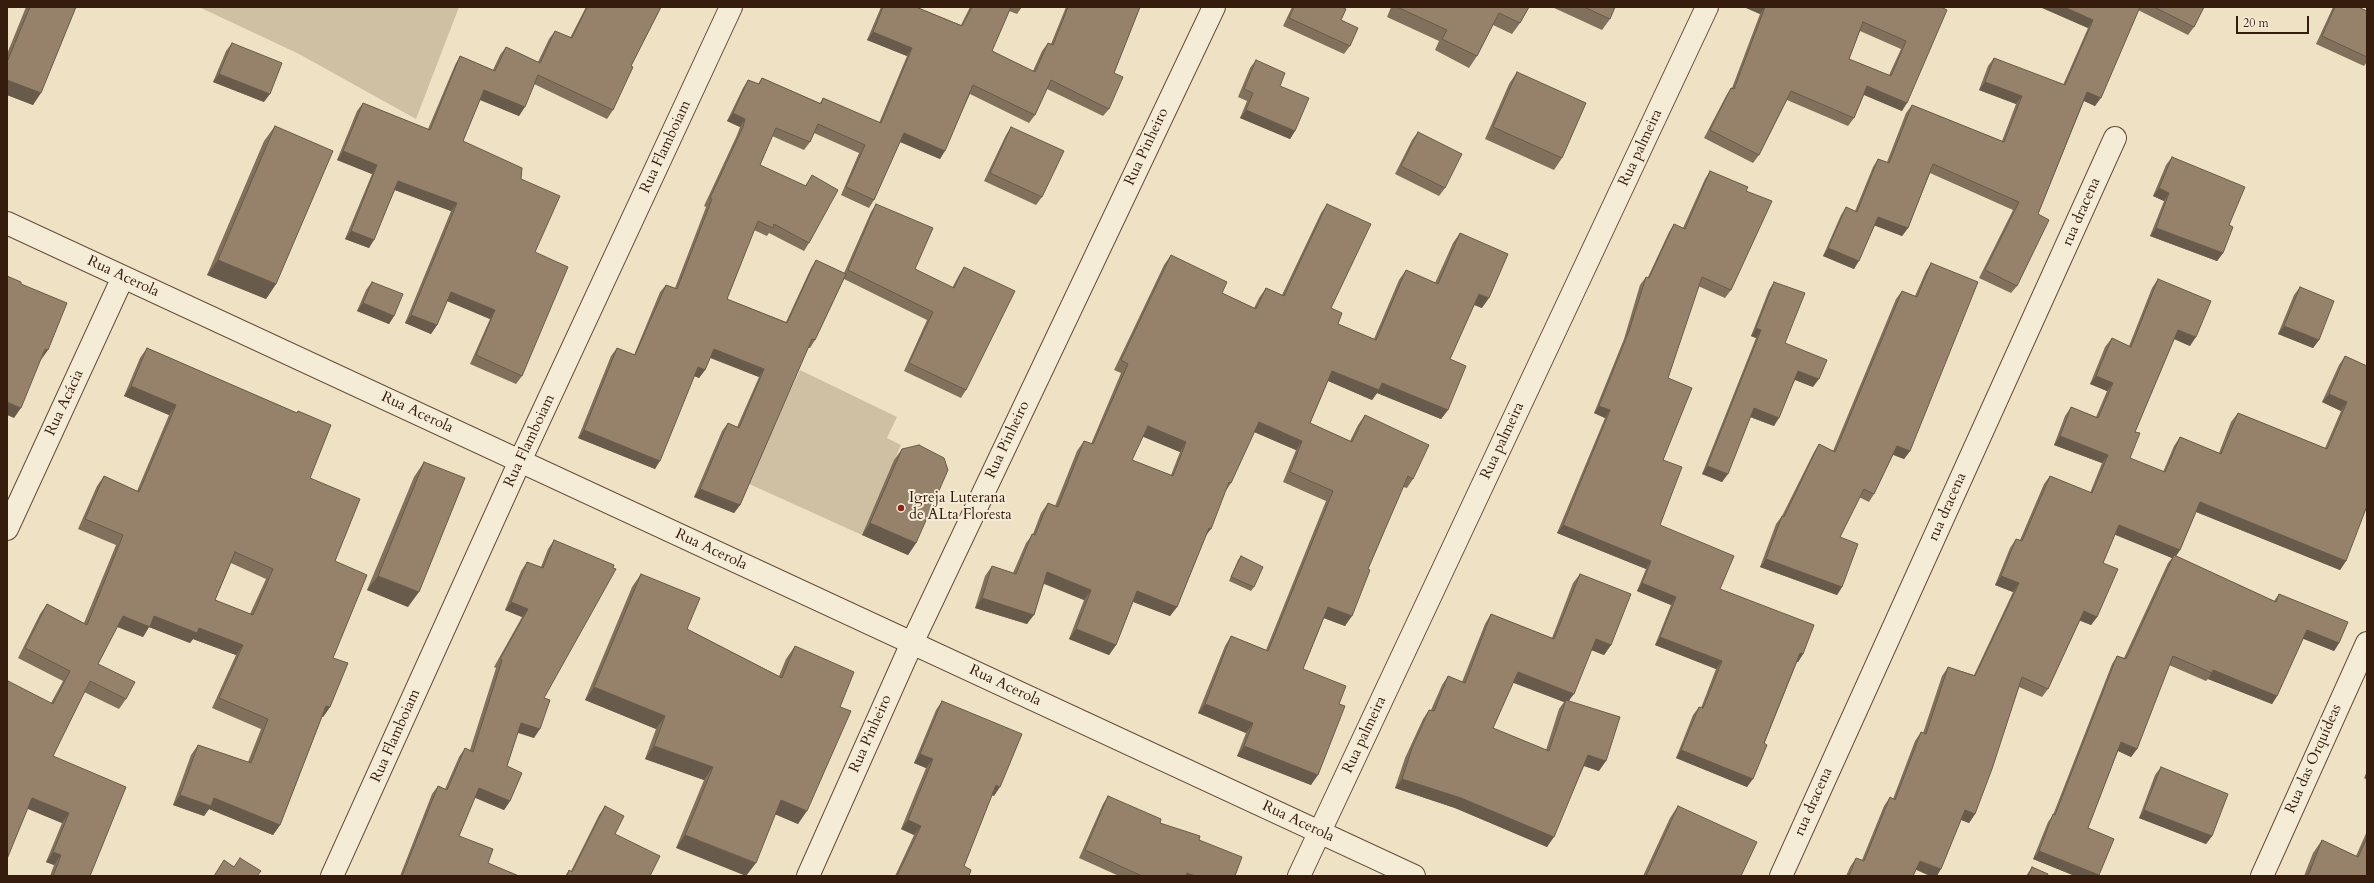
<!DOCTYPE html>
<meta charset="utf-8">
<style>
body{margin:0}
#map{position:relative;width:2374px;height:883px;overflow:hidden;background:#efe1c3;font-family:Cardo,serif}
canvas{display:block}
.frame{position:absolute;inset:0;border:8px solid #351c0c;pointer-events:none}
.scale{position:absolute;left:2236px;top:16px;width:73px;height:18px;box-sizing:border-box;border:2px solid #351c0c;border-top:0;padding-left:5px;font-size:12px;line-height:14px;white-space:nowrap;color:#351c0c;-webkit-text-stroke:3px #f5ecd8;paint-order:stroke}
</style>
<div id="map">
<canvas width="2374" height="883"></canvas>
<div class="frame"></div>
<div class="scale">20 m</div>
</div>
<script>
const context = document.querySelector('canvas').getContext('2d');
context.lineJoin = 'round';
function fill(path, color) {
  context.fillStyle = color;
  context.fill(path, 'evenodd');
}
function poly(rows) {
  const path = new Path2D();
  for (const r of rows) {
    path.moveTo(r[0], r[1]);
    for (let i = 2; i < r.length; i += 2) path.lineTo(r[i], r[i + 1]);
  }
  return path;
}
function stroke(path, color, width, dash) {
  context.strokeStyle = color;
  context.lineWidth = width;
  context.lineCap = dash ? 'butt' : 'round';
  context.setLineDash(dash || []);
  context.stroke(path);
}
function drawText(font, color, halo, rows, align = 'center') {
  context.font = font + ' Cardo,serif';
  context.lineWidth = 4;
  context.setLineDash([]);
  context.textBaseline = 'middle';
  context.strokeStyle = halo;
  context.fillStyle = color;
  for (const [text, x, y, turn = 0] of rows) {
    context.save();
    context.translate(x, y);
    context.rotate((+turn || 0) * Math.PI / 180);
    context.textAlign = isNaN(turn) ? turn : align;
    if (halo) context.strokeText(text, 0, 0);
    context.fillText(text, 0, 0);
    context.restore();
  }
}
const green = poly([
 [199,7,459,7,416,119,299,54],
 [800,370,897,417,887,438,901,445,862,535,747,483]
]);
const minor = poly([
 [7,223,1414,876],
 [7,529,123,277],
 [332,876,520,461,731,7],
 [808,876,912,643,1214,7],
 [1299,876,1707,7],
 [1781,876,2115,138],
 [2262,876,2367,643]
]);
const wall = poly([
 [26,7,76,7,33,105,7,95,7,54],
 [586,7,661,7,631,66,613,110,607,119,534,84,519,116,480,100,463,141,521,179,535,252,522,376,516,384,470,364,490,319,447,301,437,325,431,334,405,323,451,211,395,190,369,248,345,239,372,174,337,160,357,111,363,103,428,129,455,65,460,56,493,70,500,55,506,47,538,62,549,39,555,31,570,38],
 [881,7,916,7,961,25,970,7,1022,7,1017,14,1009,11,992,51,1033,71,1042,51,1048,43,1051,44,1066,7,1140,7,1114,73,1109,109,1103,116,1047,89,1035,115,1029,123,970,94,940,159,900,142,874,200,869,208,841,195,859,153,814,133,810,142,804,150,772,136,760,165,805,186,812,175,809,243,804,251,769,233,767,236,754,230,727,299,786,322,811,268,816,260,844,273,871,212,876,204,915,269,952,288,959,275,964,267,966,390,961,398,904,371,927,320,844,279,815,340,810,348,808,348,740,505,734,513,694,497,722,431,728,423,737,427,759,377,710,358,705,370,699,378,694,376,655,469,578,438,611,356,617,348,634,355,660,292,666,285,675,288,706,207,704,206,737,135,740,127,727,121,743,88,748,80,758,84,762,78,820,103,823,98,879,123,907,56,867,40],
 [1292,7,1342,7,1341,20,1350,46,1344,54,1283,26],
 [1391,7,1529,7,1520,23,1512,34,1493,25,1477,56,1469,68,1435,50,1439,41,1387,17],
 [1552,7,1615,7,1610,19,1602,30],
 [1744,7,1941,7,1902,111,1864,95,1854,118,1848,126,1787,100,1759,155,1753,163,1704,138,1726,96,1731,88,1732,88,1760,14],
 [1860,31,1901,49,1889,75,1849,59],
 [2040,7,2204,7,2194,27,2188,35,2138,10,2095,106,2084,101,2038,214,2017,286,2011,293,1979,278,2013,210,1930,173,1908,228,1902,236,1875,225,1854,269,1823,256,1841,215,1846,207,1855,211,1873,167,1878,159,1887,162,1906,113,1912,105,2002,141,2016,104,1979,90,1988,66,1994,58,2063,85,2088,28],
 [2333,7,2358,7,2367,11,2367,62,2364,66,2316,44],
 [232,43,264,102,213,82,226,51],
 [1256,60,1295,131,1290,139,1240,118,1247,101,1238,97,1250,68],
 [1517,72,1562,158,1554,170,1485,139,1509,84],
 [275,126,276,284,266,299,207,275,264,141],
 [1011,127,1042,197,1036,205,984,181,1006,135],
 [1418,132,1445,188,1439,196,1395,174,1412,140],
 [2172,157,2223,253,2217,261,2150,236,2164,201,2153,196,2166,165],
 [1710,171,1746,191,1731,290,1725,298,1698,286,1668,378,1660,525,1720,589,1803,654,1798,662,1797,662,1747,787,1676,758,1693,715,1699,707,1701,708,1716,669,1655,645,1671,605,1637,591,1646,569,1557,533,1605,418,1594,413,1624,339,1640,285,1646,277,1648,277,1669,232,1674,224,1683,228,1705,179],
 [1327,204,1331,308,1338,324,1374,339,1399,280,1406,270,1435,283,1453,243,1460,233,1482,308,1474,305,1450,359,1448,410,1441,419,1377,393,1372,400,1328,381,1310,423,1350,441,1358,425,1365,415,1413,479,1407,488,1403,487,1368,569,1345,626,1324,618,1303,669,1339,704,1311,785,1237,756,1246,733,1198,713,1225,646,1231,636,1266,650,1326,501,1283,482,1296,450,1254,432,1231,483,1225,492,1205,538,1177,607,1170,616,1133,602,1116,645,1109,655,1069,639,1084,600,1044,584,1027,624,975,608,985,576,992,566,1013,573,1026,543,1033,534,1041,513,1048,503,1055,506,1077,451,1084,441,1091,444,1121,373,1114,370,1164,265,1171,255,1222,293,1254,308,1259,298,1266,288,1282,295,1321,213],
 [1143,436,1180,452,1171,475,1132,460],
 [1931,263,1910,451,1904,459,1893,455,1874,494,1869,502,1859,497,1840,537,1842,587,1837,595,1760,567,1776,524,1782,516,1814,452,1819,444,1833,451,1896,299,1902,291,1915,296,1926,271],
 [2158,279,2190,346,2174,339,2135,432,2130,458,2163,472,2174,446,2180,437,2219,453,2231,422,2238,413,2325,448,2341,411,2322,402,2339,365,2345,356,2367,366,2346,561,2340,570,2196,512,2180,550,2176,556,2274,601,2279,594,2339,643,2334,651,2303,638,2277,696,2272,704,2208,679,2206,681,2169,665,2137,749,2131,757,2118,751,2088,828,2114,839,2098,876,2075,876,2033,859,2048,822,2053,815,2112,664,2117,656,2124,658,2168,563,2172,558,2115,534,2103,563,2097,617,2091,625,2080,620,2048,689,2042,697,2019,687,1975,814,1969,823,1961,820,1916,870,1913,876,1846,876,1850,867,1856,858,1862,860,1884,806,1890,797,1893,799,1915,741,1921,732,1923,733,1942,676,1948,667,1974,675,2013,592,1995,585,2010,548,2016,539,2020,540,2044,484,2050,476,2090,493,2102,463,2054,445,2065,416,2071,407,2096,417,2107,391,2090,384,2105,347,2112,338,2129,346,2152,288],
 [372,282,394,316,389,324,357,311,366,290],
 [1774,282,1785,343,1813,387,1795,380,1774,426,1750,417,1722,482,1702,474,1756,338,1751,336,1769,290],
 [2300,287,2319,340,2313,348,2278,334,2294,295],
 [147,348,297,413,298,411,310,478,335,561,333,658,330,707,323,717,322,717,280,825,273,835,209,809,204,816,173,805,191,755,198,745,248,762,261,729,212,708,236,655,193,639,190,643,149,627,143,637,117,627,98,664,126,699,119,709,84,692,53,756,90,876,50,876,54,865,46,862,62,823,28,809,51,703,63,681,18,658,40,614,47,604,84,623,116,545,78,529,97,486,104,476,137,491,169,415,124,396,140,358],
 [231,563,266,579,250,614,215,600],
 [902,449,916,543,908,555,862,535,894,460],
 [424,462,408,607,367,590,414,477],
 [554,540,544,698,534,738,518,732,507,766,510,801,504,810,475,797,459,836,488,863,519,876,400,876,432,794,438,786,445,789,459,757,465,748,470,750,496,668,494,667,522,617,505,610,521,571,527,562,541,567,548,549],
 [1241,556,1254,587,1251,591,1229,581,1238,560],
 [641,574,687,629,779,676,786,659,795,646,840,707,798,824,775,814,676,848,704,780,645,759,656,729,585,700,632,587],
 [1580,574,1611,645,1604,655,1591,650,1569,701,1599,771,1584,766,1547,847,1455,808,1395,788,1405,758,1423,719,1429,710,1431,710,1442,685,1448,676,1462,682,1485,624,1491,614,1552,638,1573,583],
 [1513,682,1564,702,1559,709,1546,750,1493,728],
 [942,701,994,796,992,795,964,866,969,876,895,876,914,835,901,829,926,768,914,763,936,710],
 [2161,767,2212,836,2206,844,2139,818,2155,775],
 [2367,771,2367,780,2364,778],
 [1108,796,1160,823,1199,840,1235,876,1119,876,1079,858,1103,804],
 [605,806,615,834,650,876,565,876,569,870,571,871,599,815],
 [1678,806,1741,876,1643,876,1670,818],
 [2367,831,2367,876,2304,876,2313,853,2322,840,2356,856],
 [2032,867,2047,876,2026,876]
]);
const shadedWall = poly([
 [1744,7,1765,7,1760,14],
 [2040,7,2064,7,2093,20,2088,28],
 [873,32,912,48,907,56,867,40],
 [219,74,270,94,264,102,213,82],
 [7,80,41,93,33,105,7,95],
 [1985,82,2022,96,2016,104,1979,90],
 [1867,86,1907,103,1902,111,1862,94],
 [484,90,525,107,519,116,478,99],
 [2087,92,2101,98,2095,106,2082,100],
 [1246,110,1295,131,1290,139,1240,118],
 [733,113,745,119,740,127,727,121],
 [904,133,945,151,940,159,898,141],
 [343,151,377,165,372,174,337,160],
 [398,181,457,203,451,211,392,189],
 [2159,188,2169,193,2164,201,2153,196],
 [1878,217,1908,228,1902,236,1873,225],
 [2156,228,2223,253,2217,261,2150,236],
 [351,231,374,240,369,248,345,239],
 [1828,248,1859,261,1854,269,1823,256],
 [218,260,276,284,266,299,207,275],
 [451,292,495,310,490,319,445,300],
 [1479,294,1489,298,1482,308,1472,304],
 [363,303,394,316,389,324,357,311],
 [411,315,437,325,431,334,405,323],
 [2284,326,2319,340,2313,348,2278,334],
 [1756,328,1761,330,1756,338,1751,336],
 [2178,330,2196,337,2190,346,2172,338],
 [45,349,48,350,41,360],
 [714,349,764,369,759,377,709,357],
 [698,367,705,370,699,378,692,375],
 [1332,371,1382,383,1448,410,1441,419,1377,393,1372,400,1326,380],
 [1798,371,1819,379,1813,387,1793,379],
 [2096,376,2113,383,2107,391,2090,384],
 [131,386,176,405,169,415,124,396],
 [2329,394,2347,402,2341,411,2322,402],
 [7,402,21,408,14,418,7,415],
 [1599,406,1610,410,1605,418,1594,413],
 [1754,408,1779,418,1774,426,1748,416],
 [1259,422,1302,441,1296,450,1252,431],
 [1148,426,1186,442,1180,452,1141,436],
 [584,430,660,461,655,469,578,438],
 [2060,436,2108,455,2102,463,2054,445],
 [1897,446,1910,451,1904,459,1892,454],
 [1707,466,1728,474,1722,482,1702,474],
 [700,489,740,505,734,513,694,497],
 [2200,502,2346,561,2340,570,2194,511],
 [870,523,916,543,908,555,862,535],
 [1563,525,1651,561,1646,569,1557,533],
 [2119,525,2180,550,2174,559,2174,555,2172,558,2113,534],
 [1209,528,1211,529,1204,538],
 [1766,559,1842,587,1837,595,1760,567],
 [1047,572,1091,590,1084,600,1041,582],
 [378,576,419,592,408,607,367,590],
 [2001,576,2019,583,2013,592,1995,585],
 [1642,583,1676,597,1671,605,1637,591],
 [1137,591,1177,607,1170,616,1131,601],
 [982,598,1034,615,1027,624,975,608],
 [511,602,528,609,522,617,505,610],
 [1328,607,1352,616,1345,626,1321,617],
 [2084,611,2097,617,2091,625,2078,620],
 [123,616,154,616,199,628,243,645,236,655,193,639,190,643,149,627,143,637,116,626],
 [1076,629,1116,645,1109,655,1069,639],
 [2307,630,2339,643,2334,651,2301,638],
 [1660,637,1722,661,1716,669,1655,645],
 [1596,639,1611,645,1604,655,1589,649],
 [1800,653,1803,654,1798,662,1794,661],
 [2213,670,2277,696,2272,704,2208,679],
 [1518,672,1574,694,1567,703,1566,700,1564,702,1511,682],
 [594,687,665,716,656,729,585,700],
 [1205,704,1253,723,1246,733,1198,713],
 [326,706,330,707,323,717,319,716],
 [521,723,540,729,534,738,515,732],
 [2121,742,2137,749,2131,757,2116,750],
 [654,746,713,767,704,780,645,759],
 [1244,746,1318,775,1311,785,1237,756],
 [1681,750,1753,779,1747,787,1676,758],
 [920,754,933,759,926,768,914,763],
 [1588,755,1606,761,1599,771,1581,765],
 [1402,779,1461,798,1554,837,1547,847,1455,808,1395,788],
 [996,785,1000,787,994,796,989,794],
 [479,788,510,801,504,810,473,797],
 [180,795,214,798,280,825,273,835,209,809,204,816,173,805],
 [32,798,69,813,62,823,26,808],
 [781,800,807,811,798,824,772,813],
 [1965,810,1975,814,1969,823,1959,819],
 [2144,810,2212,836,2206,844,2139,818],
 [908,820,921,826,914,835,901,829],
 [685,835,756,863,746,876,676,848],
 [2039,851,2099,875,2098,876,2075,876,2033,859],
 [53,852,61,855,54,865,46,862],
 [1920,861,1941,869,1937,876,1930,876,1914,869],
 [1187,873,1195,876,1185,876]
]);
const building = poly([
 [30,7,76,7,41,93,7,80,7,62,30,7],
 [587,7,661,7,631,66,633,67,613,110,538,75,525,107,484,90,463,141,522,168,521,179,560,196,535,252,568,267,522,376,476,355,495,310,451,292,437,325,411,315,457,203,398,181,374,240,351,231,377,165,343,151,363,103,430,130,460,56,495,71,506,47,540,63,555,31,572,38,587,7],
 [883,7,916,7,962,26,972,7,1011,7,992,51,1035,72,1048,43,1053,45,1068,7,1140,7,1114,73,1123,77,1109,109,1051,80,1035,115,973,85,945,151,904,133,874,200,846,187,865,145,818,124,810,142,776,128,760,165,806,186,812,175,838,190,809,243,774,224,773,228,758,221,727,299,787,323,816,260,846,274,815,340,812,339,740,505,700,489,728,423,739,428,764,369,714,349,705,370,698,367,660,461,584,430,617,348,635,355,666,285,677,289,712,199,710,198,743,127,745,119,733,113,748,80,759,84,762,78,821,104,823,98,881,123,912,48,873,32,883,7],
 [1294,7,1342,7,1346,9,1341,20,1358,28,1350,46,1289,18,1294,7],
 [1397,7,1529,7,1520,23,1499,13,1477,56,1442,39,1447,30,1397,7],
 [1584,7,1615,7,1610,19,1584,7],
 [1765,7,1941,7,1947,10,1907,103,1867,86,1854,118,1791,91,1759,155,1710,130,1731,88,1734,89,1765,7],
 [1863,22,1906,41,1891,76,1849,59,1863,22],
 [2064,7,2140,7,2101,98,2087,92,2038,214,2049,220,2017,286,1985,270,2019,202,1933,164,1908,228,1878,217,1859,261,1828,248,1846,207,1857,212,1878,159,1889,163,1912,105,2004,142,2022,96,1985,82,1994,58,2065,85,2093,20,2064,7],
 [2154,7,2204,7,2194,27,2154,7],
 [2335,7,2358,7,2367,11,2367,57,2322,36,2335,7],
 [232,43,282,63,270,94,219,74,232,43],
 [1256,60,1285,73,1280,86,1309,98,1295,131,1246,110,1253,93,1244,89,1256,60],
 [1517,72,1586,103,1562,158,1493,127,1517,72],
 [275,126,333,151,276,284,218,260,275,126],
 [1011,127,1064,151,1042,197,990,173,1011,127],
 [1418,132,1462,154,1445,188,1401,166,1418,132],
 [2172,157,2245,187,2229,225,2233,227,2223,253,2156,228,2169,193,2159,188,2172,157],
 [1710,171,1748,187,1746,191,1772,201,1731,290,1702,277,1668,378,1692,388,1663,460,1682,467,1660,525,1734,556,1720,589,1814,625,1803,654,1800,653,1764,743,1767,745,1753,779,1681,750,1699,707,1703,708,1722,661,1660,637,1676,597,1642,583,1651,561,1563,525,1610,410,1599,406,1629,331,1646,277,1649,278,1674,224,1685,229,1710,171],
 [876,204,933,228,915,269,954,288,964,267,1015,291,966,390,909,363,933,312,848,270,876,204],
 [1327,204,1371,224,1331,308,1342,313,1338,324,1376,340,1406,270,1438,284,1460,233,1508,254,1489,298,1479,294,1450,359,1466,366,1448,410,1382,383,1379,390,1332,371,1310,423,1352,442,1365,415,1429,445,1413,479,1408,476,1368,569,1370,570,1352,616,1328,607,1303,669,1346,686,1339,704,1345,706,1318,775,1244,746,1253,723,1205,704,1231,636,1268,651,1333,491,1290,472,1302,441,1259,422,1231,483,1229,482,1211,529,1209,528,1177,607,1137,591,1116,645,1076,629,1091,590,1047,572,1034,615,982,598,992,566,1016,574,1032,534,1035,535,1048,503,1058,507,1084,441,1093,444,1128,364,1121,360,1171,255,1227,282,1222,293,1256,309,1266,288,1284,296,1327,204],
 [1148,426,1186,442,1173,476,1132,460,1148,426],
 [1931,263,1978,282,1910,451,1897,446,1874,494,1864,489,1840,537,1858,544,1842,587,1766,559,1782,516,1784,517,1819,444,1835,452,1902,291,1917,297,1931,263],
 [7,276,21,282,21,284,67,303,48,350,45,349,21,408,7,402,7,276],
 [2158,279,2211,301,2196,337,2178,330,2135,432,2140,433,2130,458,2165,472,2180,437,2221,454,2238,413,2327,449,2347,402,2329,394,2345,356,2367,366,2367,506,2346,561,2200,502,2180,550,2119,525,2103,563,2118,569,2097,617,2084,611,2048,689,2022,677,1992,769,1975,814,1965,810,1941,869,1920,861,1913,876,1849,876,1856,858,1864,861,1890,797,1895,800,1921,732,1926,734,1948,667,1975,676,2019,583,2001,576,2016,539,2022,541,2050,476,2092,493,2108,455,2060,436,2071,407,2098,418,2113,383,2096,376,2112,338,2131,347,2158,279],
 [372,282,403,294,394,316,363,303,372,282],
 [1774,282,1805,293,1785,343,1827,360,1819,379,1798,371,1779,418,1754,408,1728,474,1707,466,1761,330,1756,328,1774,282],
 [2300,287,2334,301,2319,340,2284,326,2300,287],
 [147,348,297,413,298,411,331,425,310,478,360,499,335,561,367,575,333,658,348,663,330,707,326,706,280,825,214,798,211,806,180,795,198,745,251,763,268,719,219,698,243,645,199,628,197,633,154,616,150,627,123,616,98,664,135,682,126,699,90,681,53,756,126,787,90,876,53,876,61,855,53,852,69,813,32,798,7,859,7,683,8,681,53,704,70,671,25,648,47,604,87,625,123,535,85,519,104,476,139,492,176,405,131,386,147,348],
 [235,552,273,569,253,615,215,600,235,552],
 [919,445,944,458,948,470,916,543,870,523,902,449,919,445],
 [424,462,465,478,419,592,378,576,424,462],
 [554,540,614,565,613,568,616,569,544,698,550,700,540,729,521,723,507,766,522,773,510,801,479,788,459,836,493,849,488,863,519,876,402,876,438,786,447,790,465,748,473,752,502,660,500,659,528,609,511,602,527,562,543,568,554,540],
 [2174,555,2276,602,2279,594,2348,622,2339,643,2307,630,2277,696,2213,670,2212,673,2173,656,2137,749,2121,742,2088,828,2114,839,2099,875,2039,851,2053,814,2055,815,2117,656,2126,659,2174,555],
 [1241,556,1263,567,1254,587,1231,577,1241,556],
 [641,574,700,598,687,629,782,678,795,646,854,672,840,707,851,711,807,811,781,800,756,863,685,835,713,767,654,746,665,716,594,687,641,574],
 [1580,574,1631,594,1611,645,1596,639,1574,694,1518,672,1493,728,1549,751,1566,700,1620,717,1606,761,1588,755,1554,837,1461,798,1402,779,1412,748,1429,710,1434,711,1448,676,1465,683,1491,614,1554,639,1580,574],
 [942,701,1022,734,1000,787,996,785,964,866,971,870,969,876,897,876,921,826,908,820,933,759,920,754,942,701],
 [2161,767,2228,794,2212,836,2144,810,2161,767],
 [1108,796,1161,819,1160,823,1200,836,1199,840,1242,857,1235,876,1195,876,1187,873,1186,876,1142,876,1085,850,1108,796],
 [605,806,624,816,615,834,660,856,650,876,567,876,569,870,572,872,605,806],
 [1678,806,1757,842,1741,876,1646,876,1678,806],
 [2367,838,2367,876,2308,876,2322,840,2358,857,2367,838],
 [240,858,261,871,257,876,214,876,224,860,234,867,240,858],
 [2032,867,2048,874,2047,876,2028,876,2032,867]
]);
const markers = [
 [901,508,4,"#8f2418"]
];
const streetNames = [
 ["Rua Flamboiam",666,147,-65],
 ["Rua Pinheiro",1147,147,-65],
 ["Rua palmeira",1641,148,-65],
 ["rua dracena",2082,212,-66],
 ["Rua Acerola",123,277,25],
 ["Rua Acácia",65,403,-65],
 ["Rua Acerola",417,413,25],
 ["Rua Pinheiro",1008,440,-65],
 ["Rua Flamboiam",530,441,-65],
 ["Rua palmeira",1503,441,-65],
 ["rua dracena",1948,507,-66],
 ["Rua Acerola",711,550,25],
 ["Rua Acerola",1005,686,25],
 ["Rua Pinheiro",871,734,-66],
 ["Rua palmeira",1365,735,-65],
 ["Rua Flamboiam",396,736,-66],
 ["Rua das Orquídeas",2314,759,-66],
 ["rua dracena",1814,802,-66],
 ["Rua Acerola",1298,822,25]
];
const poiNames = [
 ["Igreja Luterana",909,499],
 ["de ALta Floresta",909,516]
];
fill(green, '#cfc0a4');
stroke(minor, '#644d3a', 24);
stroke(minor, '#f5ecd8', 22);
fill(wall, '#81705c');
fill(shadedWall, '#695b4b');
fill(building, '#96826b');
stroke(building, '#695b4b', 1);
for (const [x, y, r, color] of markers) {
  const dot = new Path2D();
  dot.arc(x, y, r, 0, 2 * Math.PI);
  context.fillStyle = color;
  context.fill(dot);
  stroke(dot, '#f5ecd8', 1.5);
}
drawText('15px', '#351c0c', '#f5ecd8', streetNames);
drawText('15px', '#351c0c', '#f5ecd8', poiNames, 'left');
</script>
